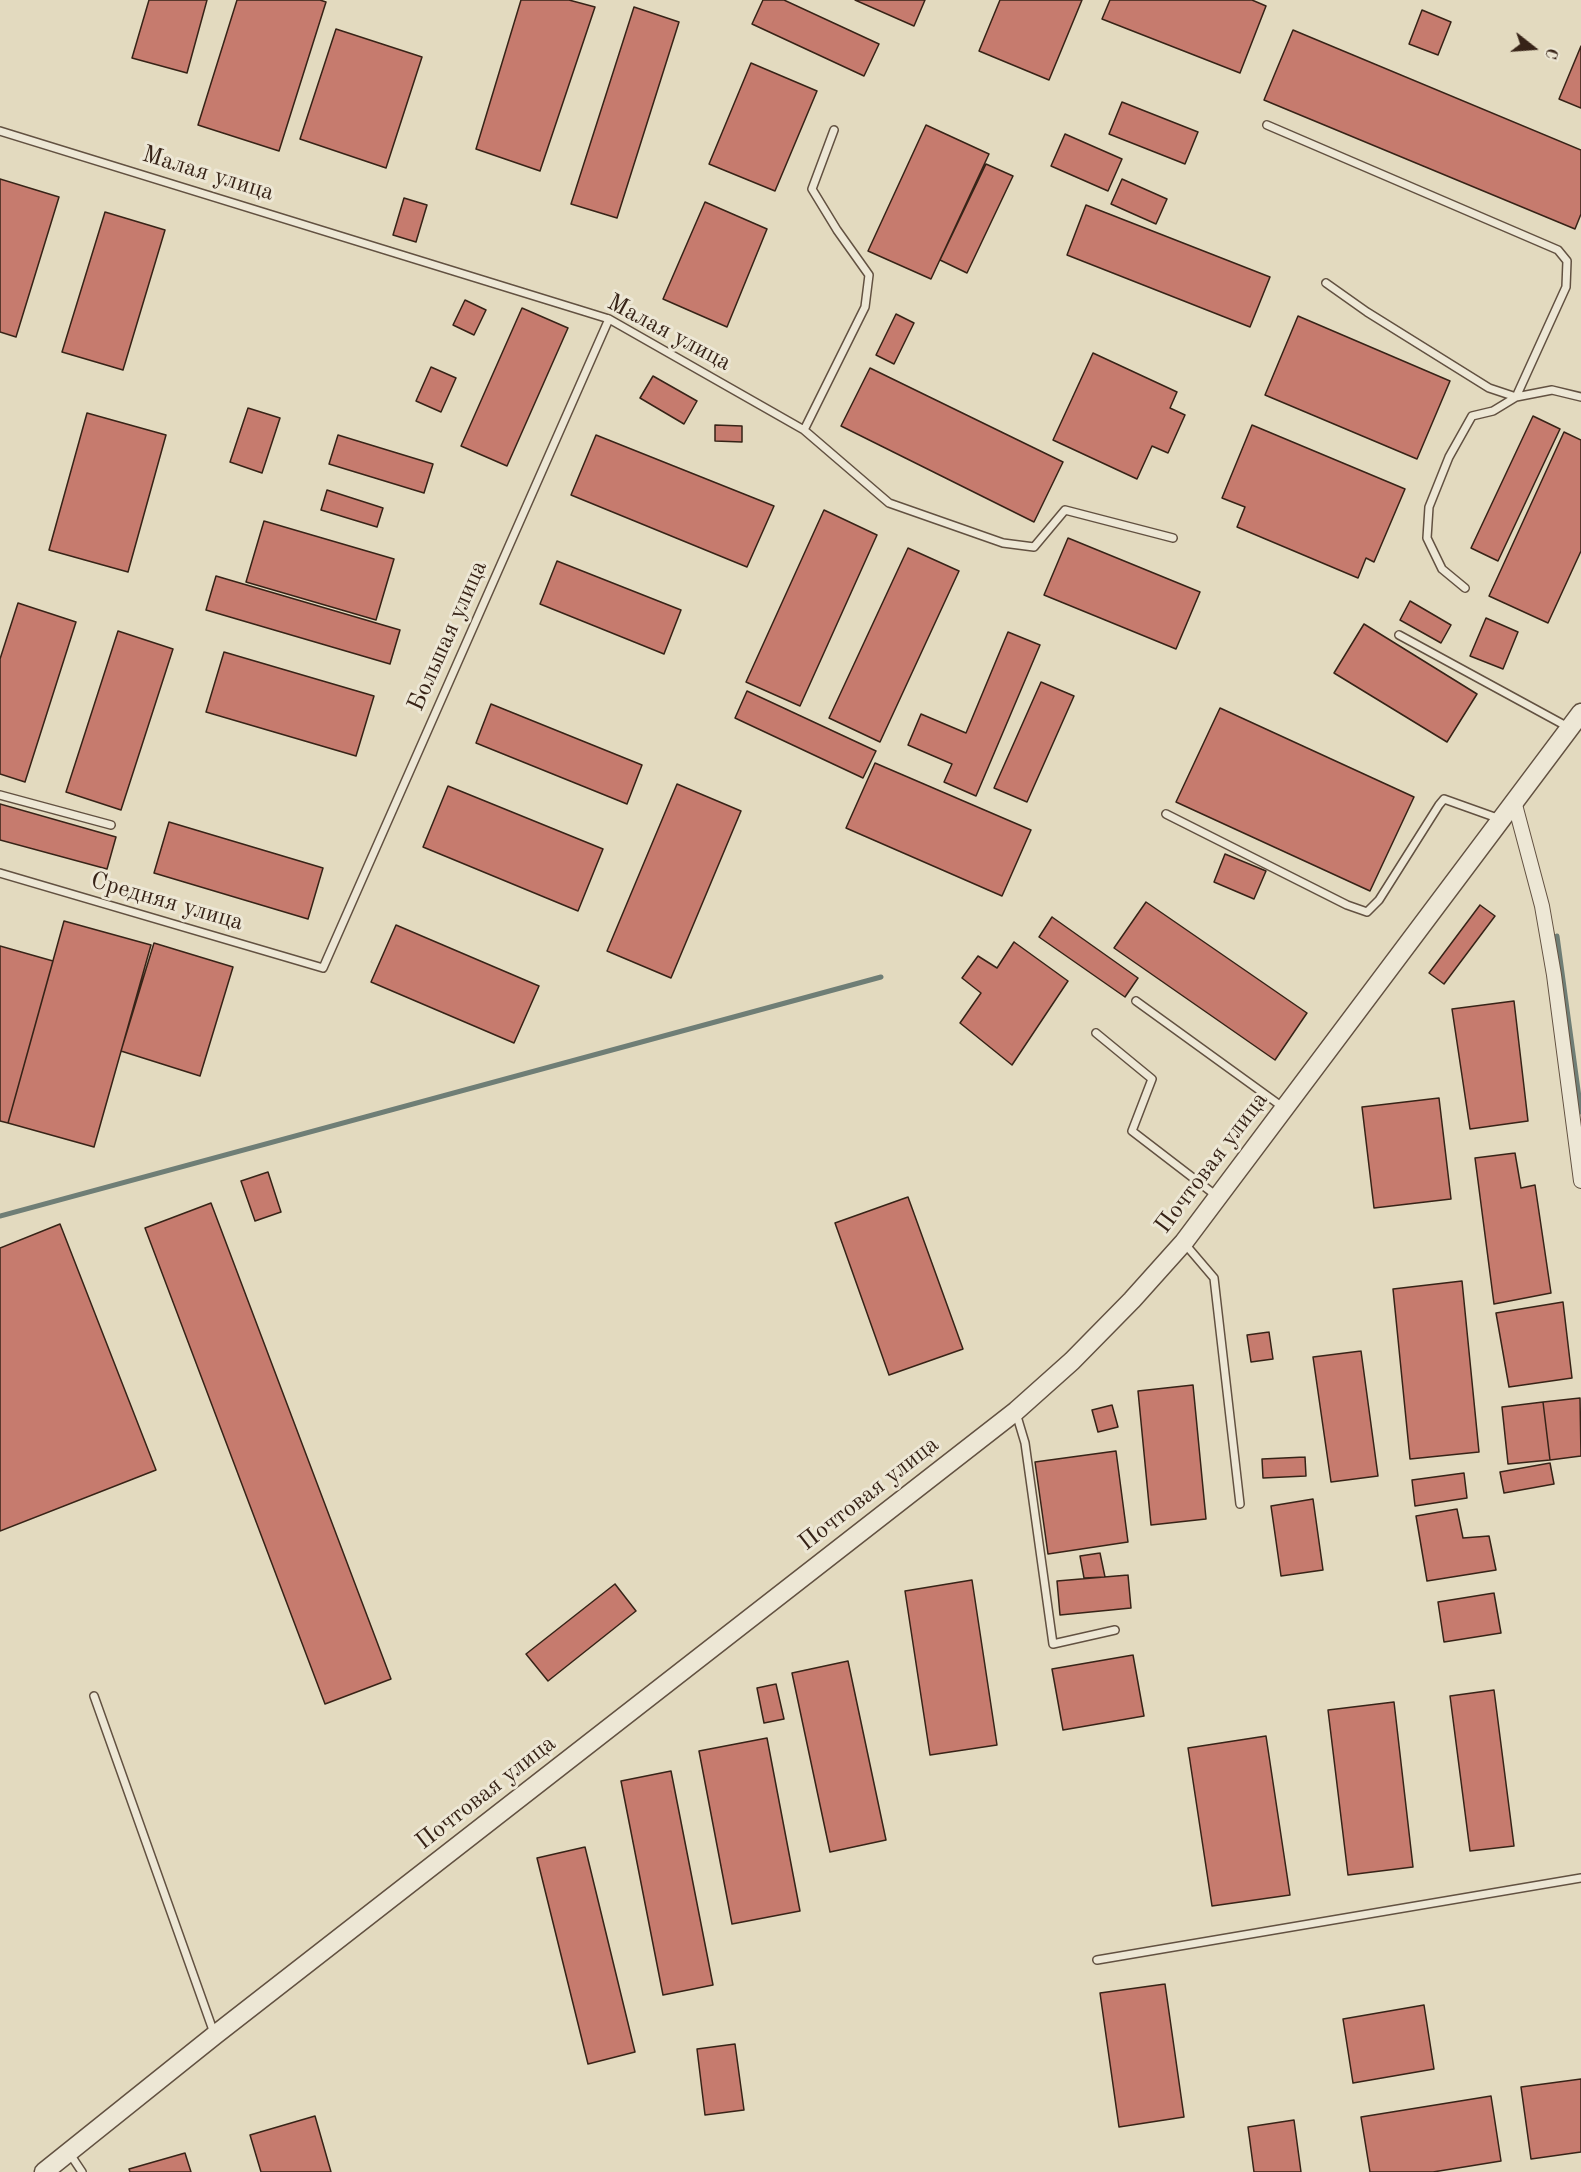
<!DOCTYPE html>
<meta charset="utf-8">
<style>
body{margin:0}
#map{position:relative;width:1581px;height:2172px;overflow:hidden;background:#e3dabf;font-family:"Old Standard TT",serif}
canvas{display:block}
.north{position:absolute;left:1503px;top:18px;width:60px;height:60px;-webkit-text-stroke:4px #ede7d5;paint-order:stroke;rotate:107deg;font-size:16px;font-weight:700;line-height:24px;text-align:center;color:#372317}
.north::after{content:'';display:block;margin:auto;width:21px;height:27px;background:#372317;clip-path:polygon(50% 0,100% 100%,50% 72%,0 100%)}
</style>
<div id="map">
<canvas width="1581" height="2172"></canvas>
<div class="north">С</div>
</div>
<script>
const context = document.querySelector('canvas').getContext('2d');
context.lineJoin = 'round';
function poly(rows) {
  const path = new Path2D();
  for (const r of rows) {
    path.moveTo(r[0], r[1]);
    for (let i = 2; i < r.length; i += 2) path.lineTo(r[i], r[i + 1]);
  }
  return path;
}
function stroke(path, color, width, dash) {
  context.strokeStyle = color;
  context.lineWidth = width;
  context.lineCap = dash ? 'butt' : 'round';
  context.setLineDash(dash || []);
  context.stroke(path);
}
function fill(path, color) {
  context.fillStyle = color;
  context.fill(path, 'evenodd');
}
function drawText(font, color, halo, rows, align = 'center') {
  context.font = font + ' "Old Standard TT",serif';
  context.lineWidth = 6;
  context.setLineDash([]);
  context.textBaseline = 'middle';
  context.strokeStyle = halo;
  context.fillStyle = color;
  for (const [text, x, y, turn = 0] of rows) {
    context.save();
    context.translate(x, y);
    context.rotate((+turn || 0) * Math.PI / 180);
    context.textAlign = isNaN(turn) ? turn : align;
    if (halo) context.strokeText(text, 0, 0);
    context.fillText(text, 0, 0);
    context.restore();
  }
}
const stream = poly([
 [1557,936,1581,1112],
 [0,1216,881,977]
]);
const building = poly([
 [149,0,207,0,187,73,132,58,149,0],
 [237,0,320,0,326,2,279,151,198,125,237,0],
 [521,0,569,0,595,7,540,171,476,149,521,0],
 [763,0,784,0,879,44,864,76,752,24,763,0],
 [855,0,925,0,914,26,855,0],
 [1000,0,1082,0,1049,80,979,51,1000,0],
 [1110,0,1252,0,1266,6,1240,73,1102,19,1110,0],
 [634,7,679,22,617,218,571,204,634,7],
 [1422,10,1451,22,1438,55,1409,44,1422,10],
 [336,29,422,57,386,168,300,139,336,29],
 [1293,30,1581,150,1581,214,1575,229,1264,100,1293,30],
 [1581,46,1581,108,1559,99,1581,46],
 [751,63,817,91,775,191,709,164,751,63],
 [1122,102,1198,132,1185,164,1109,134,1122,102],
 [926,125,989,154,931,279,868,251,926,125],
 [1065,134,1122,159,1108,191,1051,166,1065,134],
 [986,164,1013,176,967,273,940,260,986,164],
 [0,179,59,197,16,337,0,332,0,179],
 [1122,179,1167,199,1156,224,1111,204,1122,179],
 [404,198,427,205,416,242,393,235,404,198],
 [705,202,767,229,727,327,663,299,705,202],
 [1086,205,1270,277,1250,327,1067,255,1086,205],
 [105,212,165,230,123,370,62,352,105,212],
 [465,300,486,310,474,335,453,325,465,300],
 [522,308,568,328,507,466,461,446,522,308],
 [896,314,914,323,894,364,876,355,896,314],
 [1298,316,1450,381,1417,459,1265,395,1298,316],
 [1093,353,1177,392,1170,408,1185,415,1168,453,1152,446,1137,479,1053,440,1093,353],
 [431,367,456,378,441,412,416,401,431,367],
 [870,368,1063,462,1034,522,841,426,870,368],
 [653,376,697,401,684,424,640,398,653,376],
 [248,408,280,418,262,473,230,462,248,408],
 [87,413,166,435,128,572,49,550,87,413],
 [1533,416,1560,429,1498,561,1471,548,1533,416],
 [715,425,742,426,742,442,715,441,715,425],
 [1252,425,1405,489,1374,562,1366,558,1358,578,1237,527,1245,507,1222,498,1252,425],
 [1564,432,1581,440,1581,551,1548,623,1489,596,1564,432],
 [338,435,433,464,424,493,329,464,338,435],
 [596,435,774,506,747,567,571,495,596,435],
 [327,490,383,508,377,527,321,510,327,490],
 [824,510,877,535,800,706,746,682,824,510],
 [264,521,394,559,376,620,246,582,264,521],
 [1068,538,1200,592,1176,649,1044,595,1068,538],
 [908,548,959,571,880,742,829,718,908,548],
 [557,561,681,610,664,654,540,604,557,561],
 [216,576,400,630,390,664,206,610,216,576],
 [1410,601,1451,625,1441,643,1400,620,1410,601],
 [18,603,76,622,25,782,0,774,0,659,18,603],
 [1486,618,1518,632,1503,669,1470,656,1486,618],
 [1364,624,1477,694,1447,742,1334,673,1364,624],
 [118,631,173,649,121,810,66,792,118,631],
 [1008,632,1040,645,976,796,944,782,952,764,908,745,921,714,966,733,1008,632],
 [224,652,374,696,356,756,206,712,224,652],
 [1041,682,1074,696,1027,802,994,788,1041,682],
 [747,691,876,751,863,778,735,718,747,691],
 [491,704,642,765,627,804,476,743,491,704],
 [1220,708,1414,797,1370,891,1176,802,1220,708],
 [875,763,1031,830,1002,896,846,828,875,763],
 [677,784,741,811,671,978,607,951,677,784],
 [448,786,603,849,578,911,423,847,448,786],
 [0,804,116,837,107,869,0,840,0,804],
 [169,822,323,868,308,919,154,873,169,822],
 [1225,854,1266,871,1254,899,1214,882,1225,854],
 [1146,902,1307,1013,1275,1060,1114,948,1146,902],
 [1480,905,1495,916,1444,984,1429,973,1480,905],
 [1052,917,1138,978,1125,997,1039,937,1052,917],
 [64,921,151,945,94,1147,8,1123,64,921],
 [396,925,539,986,514,1043,371,982,396,925],
 [1014,942,1068,981,1012,1065,960,1023,981,993,962,978,978,956,997,968,1014,942],
 [154,943,233,967,200,1076,121,1051,154,943],
 [0,946,53,961,8,1123,0,1121,0,946],
 [1514,1001,1528,1121,1470,1129,1452,1009,1514,1001],
 [1439,1098,1451,1199,1374,1208,1362,1107,1439,1098],
 [1515,1153,1521,1188,1535,1185,1551,1293,1494,1304,1475,1158,1515,1153],
 [268,1172,281,1212,255,1221,241,1181,268,1172],
 [908,1197,963,1349,889,1375,835,1223,908,1197],
 [211,1203,391,1679,325,1704,145,1228,211,1203],
 [60,1224,156,1470,0,1531,0,1248,60,1224],
 [1462,1281,1479,1452,1410,1459,1393,1289,1462,1281],
 [1563,1302,1572,1378,1509,1387,1496,1313,1563,1302],
 [1269,1332,1273,1359,1251,1362,1247,1335,1269,1332],
 [1361,1351,1378,1476,1331,1482,1313,1357,1361,1351],
 [1193,1385,1206,1519,1151,1525,1138,1391,1193,1385],
 [1580,1398,1581,1456,1550,1460,1543,1402,1580,1398],
 [1543,1402,1550,1460,1508,1464,1502,1407,1543,1402],
 [1112,1405,1118,1427,1098,1432,1092,1410,1112,1405],
 [1116,1451,1128,1542,1048,1554,1035,1462,1116,1451],
 [1305,1457,1306,1476,1263,1478,1262,1459,1305,1457],
 [1550,1463,1554,1484,1504,1493,1500,1472,1550,1463],
 [1464,1473,1467,1498,1415,1506,1412,1480,1464,1473],
 [1313,1499,1323,1570,1281,1576,1271,1506,1313,1499],
 [1457,1509,1463,1538,1489,1536,1496,1570,1427,1581,1416,1516,1457,1509],
 [1100,1553,1105,1577,1084,1578,1080,1556,1100,1553],
 [1128,1575,1131,1608,1060,1615,1057,1581,1128,1575],
 [972,1580,997,1745,930,1755,905,1591,972,1580],
 [615,1584,636,1611,548,1681,526,1654,615,1584],
 [1494,1593,1501,1633,1444,1642,1438,1602,1494,1593],
 [1133,1655,1144,1716,1063,1730,1052,1669,1133,1655],
 [848,1661,886,1840,830,1852,792,1673,848,1661],
 [776,1684,784,1719,764,1723,757,1688,776,1684],
 [1494,1690,1514,1846,1470,1851,1450,1696,1494,1690],
 [1394,1702,1413,1867,1348,1875,1328,1710,1394,1702],
 [1266,1736,1290,1895,1212,1906,1188,1748,1266,1736],
 [767,1738,800,1911,732,1924,699,1751,767,1738],
 [671,1771,713,1985,663,1995,621,1781,671,1771],
 [585,1847,635,2052,588,2064,537,1858,585,1847],
 [1165,1984,1184,2117,1119,2127,1100,1993,1165,1984],
 [1424,2005,1434,2069,1353,2083,1343,2019,1424,2005],
 [735,2044,744,2110,705,2115,697,2049,735,2044],
 [1581,2079,1581,2152,1531,2159,1521,2087,1581,2079],
 [1491,2096,1501,2161,1433,2172,1370,2172,1361,2117,1491,2096],
 [315,2116,331,2172,261,2172,250,2135,315,2116],
 [1294,2120,1301,2172,1254,2172,1248,2127,1294,2120],
 [185,2153,191,2172,130,2172,129,2169,185,2153]
]);
const service = poly([
 [1267,125,1558,250,1567,261,1566,287,1516,397,1493,411,1472,416,1449,457,1429,507,1427,538,1442,569,1465,588],
 [0,131,609,319,804,430,889,503,1003,543,1034,547,1065,510,1173,538],
 [1326,283,1367,312,1489,388,1516,397,1552,390,1581,397],
 [804,430,865,307,869,275,837,230,812,189,834,130],
 [1399,635,1568,727],
 [0,795,111,825],
 [1166,814,1347,905,1367,912,1379,900,1439,805,1444,799,1500,819],
 [0,873,323,968,609,319],
 [1136,1001,1284,1108],
 [1096,1033,1152,1079,1132,1131,1218,1197],
 [1185,1244,1214,1278,1240,1504],
 [1016,1413,1025,1443,1053,1644,1115,1630],
 [94,1696,214,2033],
 [1097,1960,1581,1878],
 [70,2154,82,2172]
]);
const minor = poly([
 [1514,801,1542,906,1554,975,1581,1181]
]);
const tertiary = poly([
 [44,2172,215,2035,1016,1411,1072,1361,1132,1300,1184,1242,1581,713]
]);
const streetNames = [
 ["Малая улица",208,174,17],
 ["Малая улица",669,333,28],
 ["Большая улица",448,636,-66],
 ["Средняя улица",167,902,16],
 ["Почтовая улица",1212,1163,-53],
 ["Почтовая улица",869,1494,-38],
 ["Почтовая улица",486,1793,-38]
];
stroke(stream, '#6f7e76', 5);
fill(building, '#c67b6e');
stroke(building, '#372317', 1.5);
stroke(service, '#625141', 10);
stroke(minor, '#625141', 16);
stroke(tertiary, '#625141', 21);
stroke(service, '#ede7d5', 7);
stroke(minor, '#ede7d5', 14);
stroke(tertiary, '#ede7d5', 18);
drawText('24px', '#372317', '#ede7d5', streetNames);
</script>
